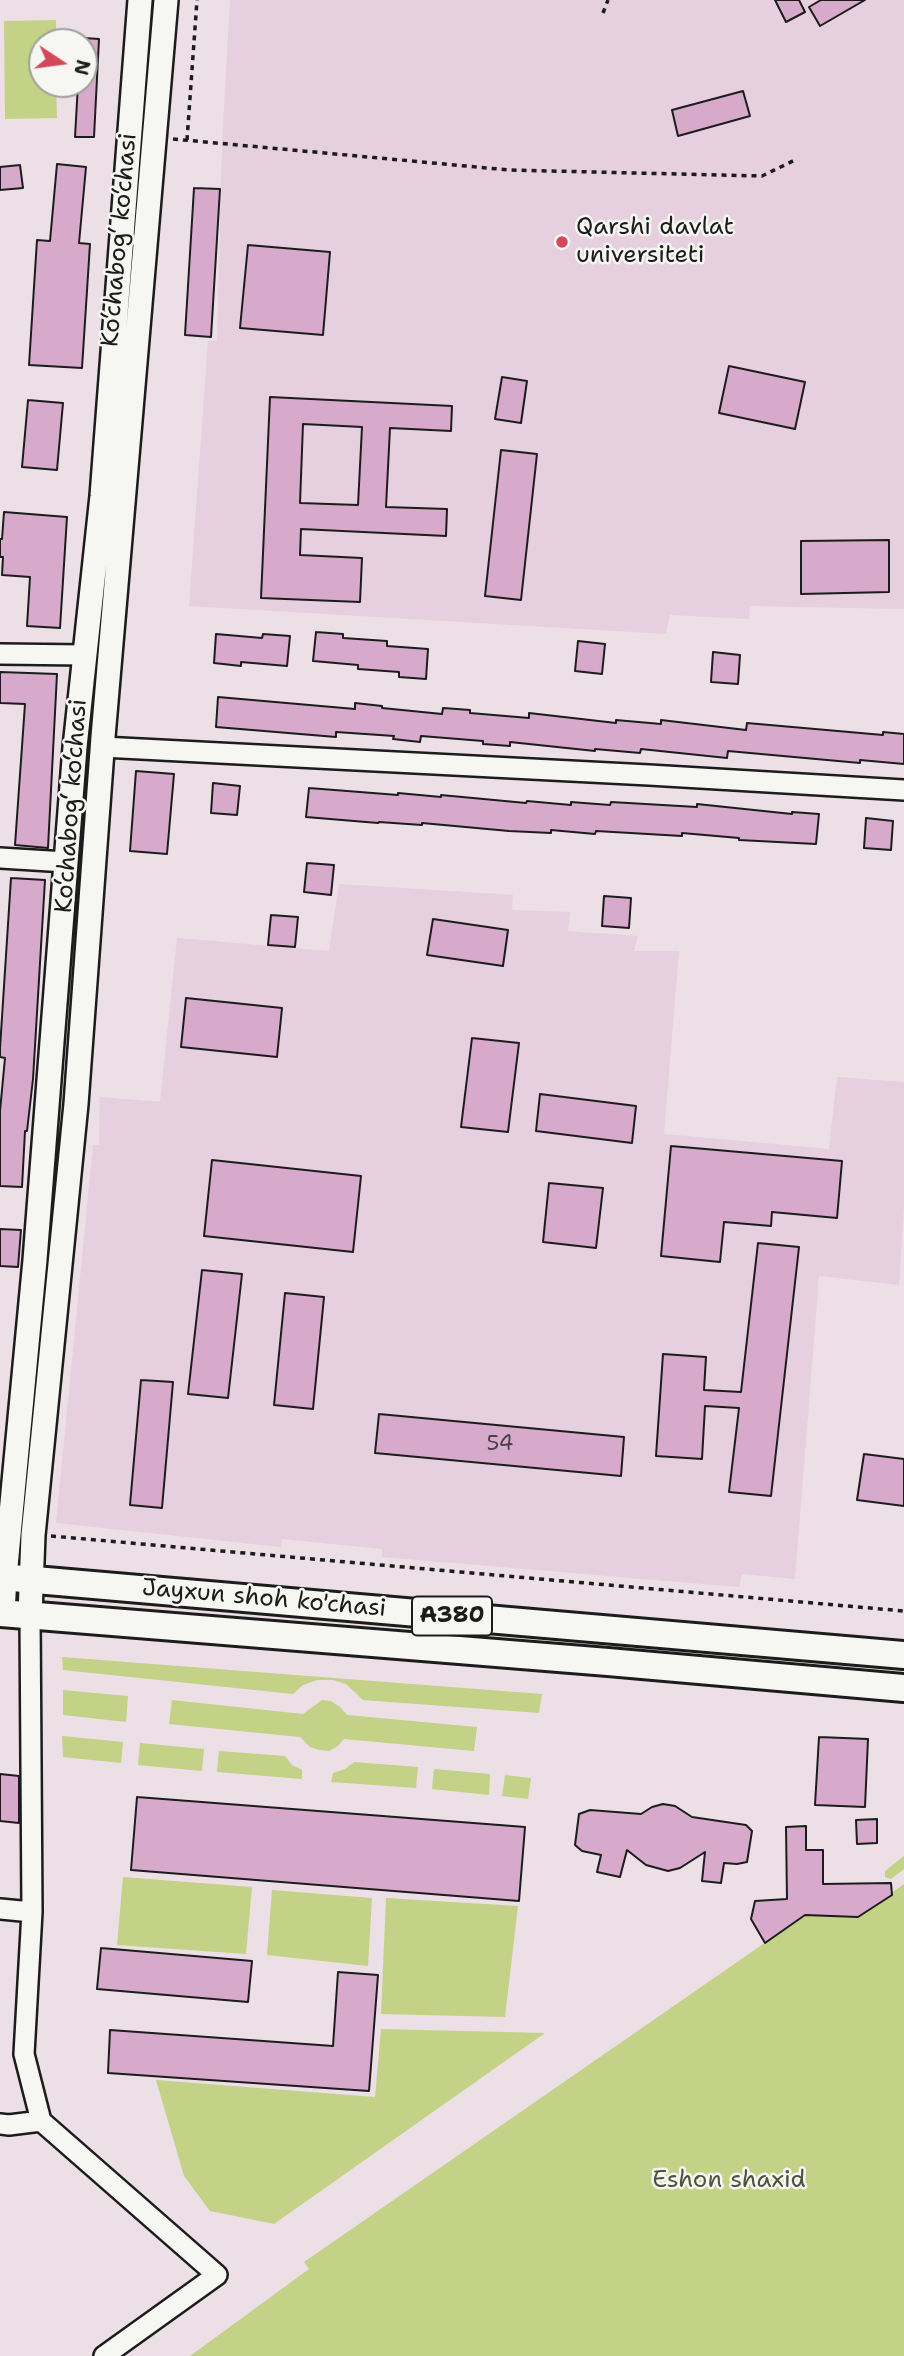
<!DOCTYPE html>
<meta charset="utf-8">
<style>
body{margin:0}
#map{position:relative;width:904px;height:2356px;overflow:hidden;background:#eddfe6;font-family:"Shantell Sans",sans-serif}
canvas{display:block}
.north{position:absolute;left:28px;top:28px;width:70px;height:70px;box-sizing:border-box;background:#f6f6f2;border:2px solid #9f9f9c;border-radius:50%;rotate:103deg;font-size:19px;font-weight:700;line-height:28px;text-align:center;color:#1c1c1c}
.north::after{content:'';display:block;margin:auto;width:24px;height:32px;background:#d1495b;clip-path:polygon(50% 0,100% 100%,50% 72%,0 100%)}
</style>
<div id="map">
<canvas width="904" height="2356"></canvas>
<div class="north">N</div>
</div>
<script>
const context = document.querySelector('canvas').getContext('2d');
context.lineJoin = 'round';
function fill(path, color) {
  context.fillStyle = color;
  context.fill(path, 'evenodd');
}
function poly(rows) {
  const path = new Path2D();
  for (const r of rows) {
    path.moveTo(r[0], r[1]);
    for (let i = 2; i < r.length; i += 2) path.lineTo(r[i], r[i + 1]);
  }
  return path;
}
function stroke(path, color, width, dash) {
  context.strokeStyle = color;
  context.lineWidth = width;
  context.lineCap = dash ? 'butt' : 'round';
  context.setLineDash(dash || []);
  context.stroke(path);
}
function drawText(font, color, halo, rows, align = 'center') {
  context.font = font + ' "Shantell Sans",sans-serif';
  context.lineWidth = 5;
  context.setLineDash([]);
  context.textBaseline = 'middle';
  context.strokeStyle = halo;
  context.fillStyle = color;
  for (const [text, x, y, turn = 0] of rows) {
    context.save();
    context.translate(x, y);
    context.rotate((+turn || 0) * Math.PI / 180);
    context.textAlign = isNaN(turn) ? turn : align;
    if (halo) context.strokeText(text, 0, 0);
    context.fillText(text, 0, 0);
    context.restore();
  }
}
const built = poly([
 [230,0,904,0,904,609,750,606,749,619,670,615,666,634,189,606,208,341,217,341,222,143],
 [339,884,513,895,512,910,570,912,568,931,638,936,634,951,679,951,664,1134,829,1149,837,1077,904,1082,904,1207,899,1285,819,1276,795,1579,742,1574,739,1587,382,1557,382,1549,282,1539,281,1547,56,1523,93,1145,99,1145,100,1097,160,1102,177,938,329,951]
]);
const green = poly([
 [56,20,56,42,42,42,42,84,56,84,57,118,5,119,4,21],
 [62,1657,542,1694,539,1713,363,1700,346,1684,333,1680,317,1680,303,1685,293,1694,63,1670],
 [63,1690,128,1696,126,1722,63,1715],
 [172,1700,303,1714,322,1700,331,1701,340,1707,347,1715,477,1727,474,1751,344,1739,338,1746,329,1751,319,1750,310,1747,300,1737,169,1724],
 [62,1736,123,1742,121,1763,63,1757],
 [140,1743,204,1749,202,1771,138,1765],
 [219,1751,285,1756,292,1765,302,1770,302,1779,217,1772],
 [354,1762,418,1767,416,1788,331,1782,333,1773,345,1769],
 [434,1769,490,1774,489,1795,432,1789],
 [505,1775,531,1778,528,1799,502,1796],
 [904,1856,904,1869,891,1879,885,1877,885,1871],
 [123,1877,252,1887,246,1954,117,1945],
 [904,1884,904,2356,190,2356,309,2269,304,2262,805,1915,858,1917],
 [272,1890,372,1898,368,1966,267,1955],
 [386,1898,518,1906,505,2017,381,2014],
 [381,2029,545,2033,274,2224,210,2211,184,2176,156,2080,375,2097]
]);
const building = poly([
 [775,0,799,0,805,12,786,22,775,0],
 [821,0,865,0,820,26,809,7,821,0],
 [84,38,99,39,94,137,75,137,78,84,84,84,84,38],
 [743,91,750,116,678,136,672,110,743,91],
 [57,164,86,167,79,243,90,244,82,368,29,365,37,240,50,241,57,164],
 [20,165,23,188,0,190,0,167,20,165],
 [194,188,220,189,211,337,185,335,194,188],
 [248,245,330,252,323,335,240,328,248,245],
 [729,366,805,382,795,429,719,413,729,366],
 [502,377,527,381,521,423,495,419,502,377],
 [270,397,452,406,451,431,390,428,386,507,447,509,446,536,301,529,300,555,362,558,360,602,261,598,270,397],
 [303,424,362,427,358,505,300,503,303,424],
 [28,400,63,403,57,470,22,467,28,400],
 [501,450,537,454,521,600,485,596,501,450],
 [4,512,67,517,60,628,27,626,30,577,2,575,3,557,0,557,0,539,2,539,4,512],
 [889,540,889,592,801,594,801,541,889,540],
 [316,632,343,634,343,638,387,641,387,646,428,649,426,679,399,677,399,672,358,669,358,665,313,661,316,632],
 [216,634,262,638,263,634,290,636,287,666,241,662,241,666,214,663,216,634],
 [578,641,605,644,602,674,575,671,578,641],
 [713,652,740,655,738,684,711,682,713,652],
 [0,672,57,674,48,848,15,845,25,704,0,703,0,672],
 [218,697,355,709,355,703,382,706,382,708,442,714,443,708,470,710,470,713,529,718,529,713,616,723,616,720,661,724,661,720,746,730,747,723,883,735,883,732,904,734,904,764,860,760,860,763,728,751,727,758,641,749,640,753,595,749,595,751,510,742,510,746,483,744,483,741,421,736,420,742,393,739,394,736,336,732,336,737,216,727,218,697],
 [136,771,174,774,167,854,130,851,136,771],
 [213,783,240,786,237,815,211,813,213,783],
 [309,788,398,795,398,793,441,797,441,795,526,803,527,801,571,805,571,802,610,805,611,802,697,807,697,804,792,814,792,812,819,814,816,844,739,840,739,838,682,833,682,836,596,831,595,834,551,830,551,833,509,831,422,823,422,825,379,822,378,823,306,817,309,788],
 [866,818,893,821,891,850,864,848,866,818],
 [307,863,334,865,331,895,304,892,307,863],
 [11,878,45,880,33,1079,27,1131,25,1131,22,1187,0,1186,0,1111,5,1058,0,1057,0,1048,11,878],
 [604,896,631,898,629,928,602,926,604,896],
 [271,915,298,917,295,947,268,945,271,915],
 [433,919,508,930,503,966,427,955,433,919],
 [186,998,282,1008,277,1057,181,1047,186,998],
 [472,1038,519,1043,508,1132,461,1127,472,1038],
 [540,1094,636,1106,632,1143,536,1131,540,1094],
 [671,1146,842,1161,837,1218,772,1212,771,1226,724,1222,720,1262,661,1256,671,1146],
 [212,1160,361,1176,353,1252,204,1236,212,1160],
 [549,1183,603,1188,596,1248,543,1242,549,1183],
 [0,1229,21,1230,18,1267,0,1266,0,1229],
 [758,1243,799,1247,771,1496,729,1492,739,1408,705,1406,702,1459,656,1456,663,1354,706,1357,704,1390,741,1392,758,1243],
 [202,1270,242,1274,228,1398,188,1394,202,1270],
 [285,1293,324,1297,313,1409,274,1405,285,1293],
 [141,1380,173,1382,162,1508,130,1505,141,1380],
 [379,1414,624,1437,621,1476,375,1453,379,1414],
 [864,1454,904,1459,904,1506,857,1500,864,1454],
 [819,1737,868,1739,865,1807,815,1805,819,1737],
 [0,1774,19,1776,19,1823,0,1821,0,1774],
 [137,1797,525,1827,519,1901,131,1870,137,1797],
 [663,1804,675,1806,692,1817,746,1825,752,1831,747,1862,737,1864,724,1863,721,1883,702,1881,705,1852,680,1868,668,1871,646,1865,627,1850,620,1877,597,1872,601,1855,582,1851,575,1845,579,1814,590,1810,641,1814,652,1807,663,1804],
 [877,1819,877,1843,857,1844,856,1820,877,1819],
 [806,1826,806,1850,823,1850,823,1884,891,1883,892,1895,858,1917,805,1915,765,1943,751,1919,755,1901,787,1899,786,1827,806,1826],
 [101,1948,252,1961,248,2002,97,1989,101,1948],
 [338,1972,378,1975,369,2091,108,2073,110,2030,333,2046,338,1972]
]);
const path = poly([
 [603,13,608,0],
 [173,139,509,170,762,176,795,160],
 [187,140,197,0],
 [51,1536,904,1611]
]);
const minor = poly([
 [0,654,85,655],
 [102,747,649,775,904,790],
 [0,858,66,862],
 [30,1615,32,1912,24,2054,41,2121],
 [0,1909,32,1912],
 [0,2124,9,2125,41,2121,217,2275,104,2356]
]);
const major = poly([
 [3,1613,5,1577,35,1260,75,747,102,496,140,0],
 [30,1615,33,1535,76,1104,103,737,166,0]
]);
const highway = poly([
 [0,1577,904,1655],
 [0,1613,608,1662,904,1688]
]);
const markers = [
 [562,242,7,"#d1495b"]
];
const numberNames = [
 ["54",500,1445]
];
const shields = [
 [452,1616,80]
];
const shieldNames = [
 ["A380",452,1616]
];
const poiNames = [
 ["Qarshi davlat",576,228],
 ["universiteti",576,256]
];
const streetNames = [
 ["Ko‘chabog‘ ko‘chasi",120,240,-85],
 ["Ko‘chabog‘ ko‘chasi",72,806,-86],
 ["Jayxun shoh ko'chasi",264,1599,5]
];
const parkNames = [
 ["Eshon shaxid",729,2181]
];
fill(built, '#e6cfde');
fill(green, '#c3d286');
fill(building, '#d7a9ca');
stroke(building, '#1c1c1c', 2);
stroke(minor, '#1c1c1c', 24);
stroke(major, '#1c1c1c', 28);
stroke(highway, '#1c1c1c', 32);
stroke(path, '#1c1c1c', 3.5, [5, 5]);
stroke(minor, '#f6f6f2', 19);
stroke(major, '#f6f6f2', 23);
stroke(highway, '#f6f6f2', 26);
for (const [x, y, r, color] of markers) {
  const dot = new Path2D();
  dot.arc(x, y, r, 0, 2 * Math.PI);
  context.fillStyle = color;
  context.fill(dot);
  stroke(dot, '#f6f6f2', 2.5);
}
drawText('21px', '#4b3f48', null, numberNames);
for (const [x, y, w] of shields) {
  const box = new Path2D();
  box.roundRect(x - w / 2, y - 19.5, w, 39, 5);
  context.fillStyle = '#f6f6f2';
  context.fill(box);
  stroke(box, '#1c1c1c', 2);
}
drawText('bold 23px', '#1c1c1c', null, shieldNames);
drawText('24px', '#1c1c1c', '#f6f6f2', poiNames, 'left');
drawText('24px', '#1c1c1c', '#f6f6f2', streetNames);
drawText('24px', '#4e533c', '#f6f6f2', parkNames);
</script>
